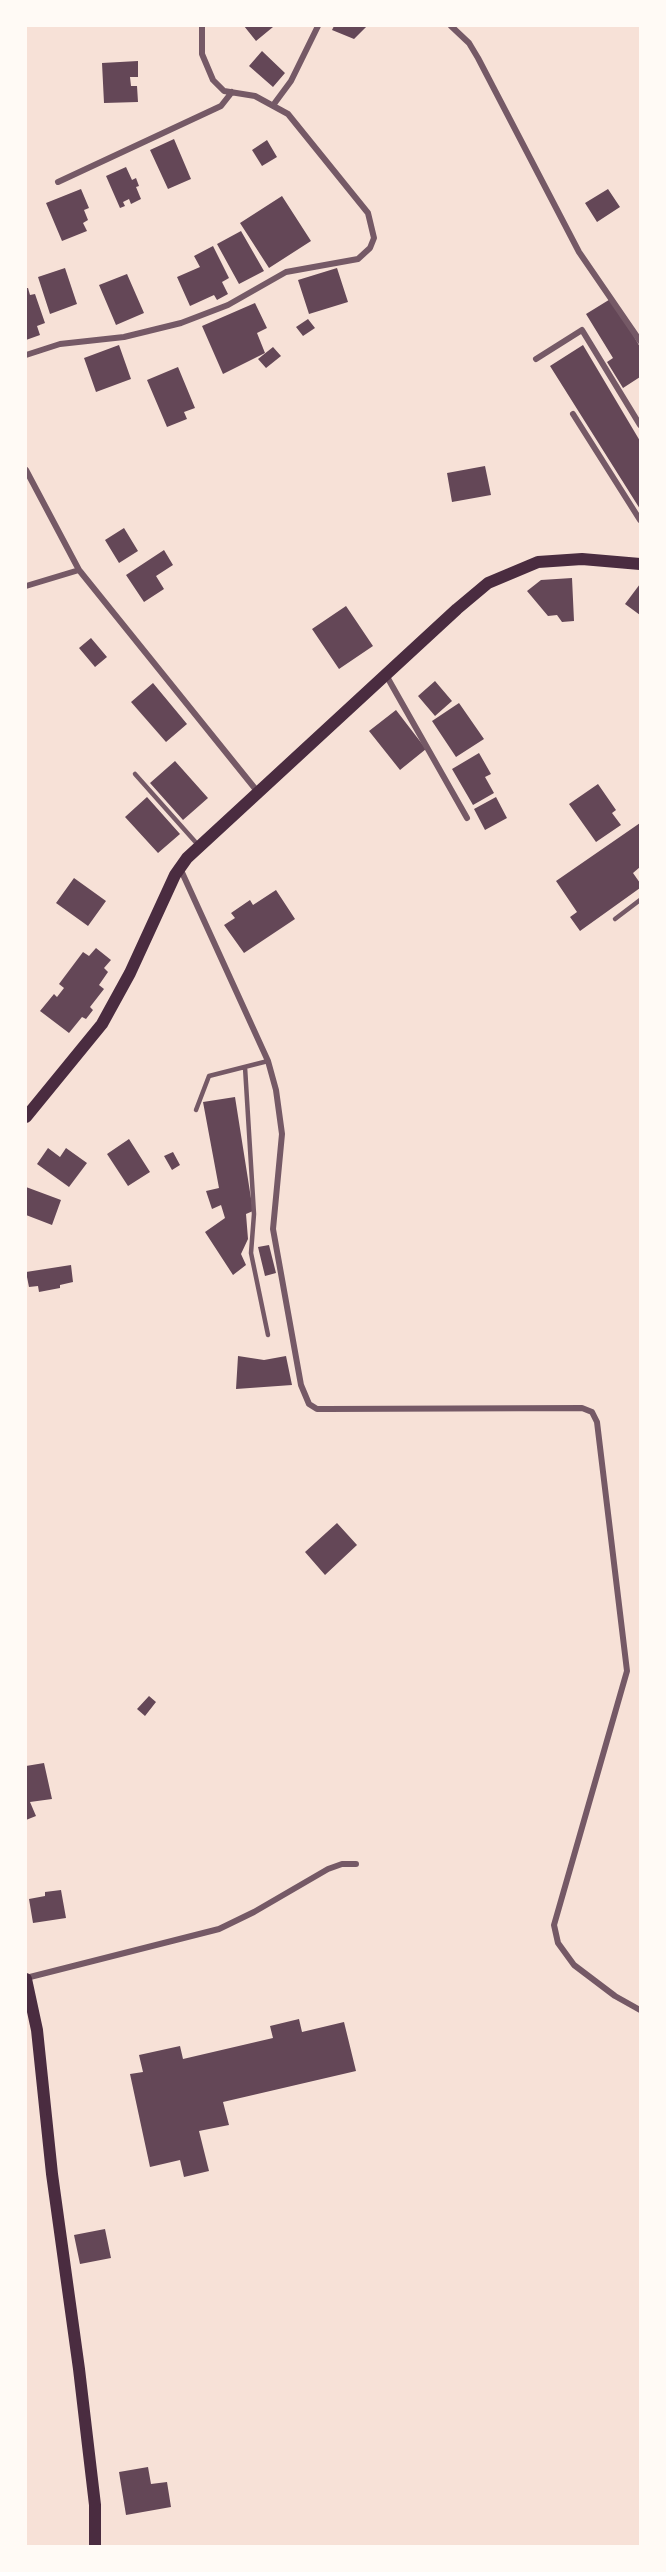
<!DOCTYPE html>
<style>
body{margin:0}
#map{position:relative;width:666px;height:2572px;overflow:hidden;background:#f7e1d7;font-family:Montserrat,sans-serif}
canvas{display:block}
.frame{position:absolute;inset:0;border:27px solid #fffaf5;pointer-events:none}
</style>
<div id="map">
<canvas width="666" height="2572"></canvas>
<div class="frame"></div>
</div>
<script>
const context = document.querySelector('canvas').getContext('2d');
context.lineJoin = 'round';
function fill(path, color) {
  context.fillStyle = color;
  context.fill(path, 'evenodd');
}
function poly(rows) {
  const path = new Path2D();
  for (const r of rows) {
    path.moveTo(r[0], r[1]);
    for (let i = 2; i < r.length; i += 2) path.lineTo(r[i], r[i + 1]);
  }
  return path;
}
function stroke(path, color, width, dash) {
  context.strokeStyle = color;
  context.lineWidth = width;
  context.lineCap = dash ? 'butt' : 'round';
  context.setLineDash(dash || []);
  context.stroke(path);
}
const building = poly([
 [244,26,272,26,273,27,256,41],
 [334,26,367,26,354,39,332,30],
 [262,51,285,73,273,87,249,66],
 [138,61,138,77,130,77,131,86,137,86,138,102,104,103,102,63],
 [174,139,191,179,168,189,150,150],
 [267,140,277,157,262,166,252,150],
 [126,167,132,180,136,178,139,186,136,187,141,199,131,204,129,199,123,202,125,206,120,208,106,176],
 [81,189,89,208,84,210,88,220,83,223,87,231,62,241,46,203],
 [608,189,620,207,597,222,585,203],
 [282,196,311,241,269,268,240,223],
 [241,231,264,271,239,284,217,244],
 [213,246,229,278,222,282,228,294,217,300,214,295,190,306,177,277,200,267,194,256],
 [65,268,77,304,50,314,38,277],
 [337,268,348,302,309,314,298,280],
 [127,274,144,313,116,325,99,285],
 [26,288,28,288,30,295,35,294,45,323,37,326,40,335,26,340],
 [612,298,640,347,640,377,623,388,607,362,613,358,586,314],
 [255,303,267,328,257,333,265,353,223,374,202,326],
 [308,319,315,328,303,336,296,327],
 [119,345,131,379,96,392,84,358],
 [583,345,640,441,640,509,550,366],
 [273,347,281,356,266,368,258,359],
 [178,367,195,408,184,412,187,419,167,427,147,380],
 [485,466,491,495,452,502,447,473],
 [124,528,138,551,119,563,105,540],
 [164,550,173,565,156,576,164,589,144,602,126,575],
 [572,578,574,621,562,622,557,615,548,616,527,591,541,580],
 [640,584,640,615,625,604],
 [346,606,373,646,339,669,312,629],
 [91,638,107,657,95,667,79,648],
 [435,681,452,701,435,716,418,696],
 [153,683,187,724,166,742,131,702],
 [459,703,484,739,456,757,432,721],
 [396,710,426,749,400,770,369,731],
 [479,753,491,774,485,777,494,793,473,805,452,769],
 [175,761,208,798,183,820,150,783],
 [598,784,616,810,612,813,621,825,596,842,569,804],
 [147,797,180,834,158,853,125,817],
 [496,797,507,818,485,830,474,809],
 [640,823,640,867,633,873,640,883,640,888,580,931,570,917,577,912,556,881],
 [74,878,106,901,88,926,56,903],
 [276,890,295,919,244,953,224,925,235,918,231,913,250,900,253,905],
 [96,948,111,960,104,968,108,972,99,985,104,989,90,1007,93,1010,86,1019,82,1017,69,1033,40,1011,54,994,57,997,64,988,59,984,83,952,89,956],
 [235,1097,253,1211,246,1214,248,1239,241,1254,246,1265,233,1275,205,1232,225,1218,221,1205,212,1209,206,1191,219,1188,203,1102],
 [129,1139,150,1172,128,1186,107,1154],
 [48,1148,60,1157,66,1148,87,1163,69,1187,37,1164],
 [173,1152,180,1165,172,1170,164,1156],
 [26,1187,61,1200,52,1225,26,1215],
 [269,1245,276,1273,265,1276,258,1247],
 [71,1265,73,1282,60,1285,60,1288,39,1292,38,1286,29,1287,26,1272],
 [238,1356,264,1360,286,1356,292,1385,236,1389],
 [337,1523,357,1545,325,1575,305,1552],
 [149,1696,156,1702,145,1716,137,1709],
 [44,1763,52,1799,30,1802,36,1816,26,1820,26,1766],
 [61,1890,66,1918,33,1923,29,1899,45,1896,45,1892],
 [299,2019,302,2032,344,2022,356,2071,223,2102,229,2125,199,2131,209,2171,184,2177,180,2160,150,2167,130,2074,143,2072,139,2055,180,2046,183,2059,273,2038,270,2026],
 [105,2229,111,2258,80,2264,74,2235],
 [148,2467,151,2484,167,2482,171,2507,126,2515,119,2472]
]);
const service = poly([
 [135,774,199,846],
 [615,919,640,900],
 [245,1067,254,1214,251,1253,268,1335],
 [196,1110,209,1076,268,1061]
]);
const minor = poly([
 [451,26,469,43,478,58,579,252,640,341],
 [274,104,291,81,318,26],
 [58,182,221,106,232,92],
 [26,355,60,344,124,337,181,323,228,305,286,272,358,259,370,248,374,238,368,213,288,114,255,96,224,91,213,80,202,54,202,26],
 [536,359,582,330,640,425],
 [573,414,640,520],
 [26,470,79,570,257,791],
 [26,586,79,570],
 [386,675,467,818],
 [180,868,268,1061,276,1090,282,1134,273,1229,301,1385,309,1404,317,1409,327,1409,582,1408,592,1412,597,1422,627,1671,554,1925,558,1943,574,1965,615,1996,640,2010],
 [26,1978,219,1929,254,1912,328,1869,342,1864,356,1864]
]);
const secondary = poly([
 [26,1117,102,1024,130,973,175,875,187,858,457,609,488,583,538,562,582,559,640,564],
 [26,1979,37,2030,52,2174,79,2369,95,2505,95,2546]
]);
fill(building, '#644757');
stroke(service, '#755966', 4.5);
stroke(minor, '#755966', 6);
stroke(secondary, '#4a2c40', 12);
</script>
